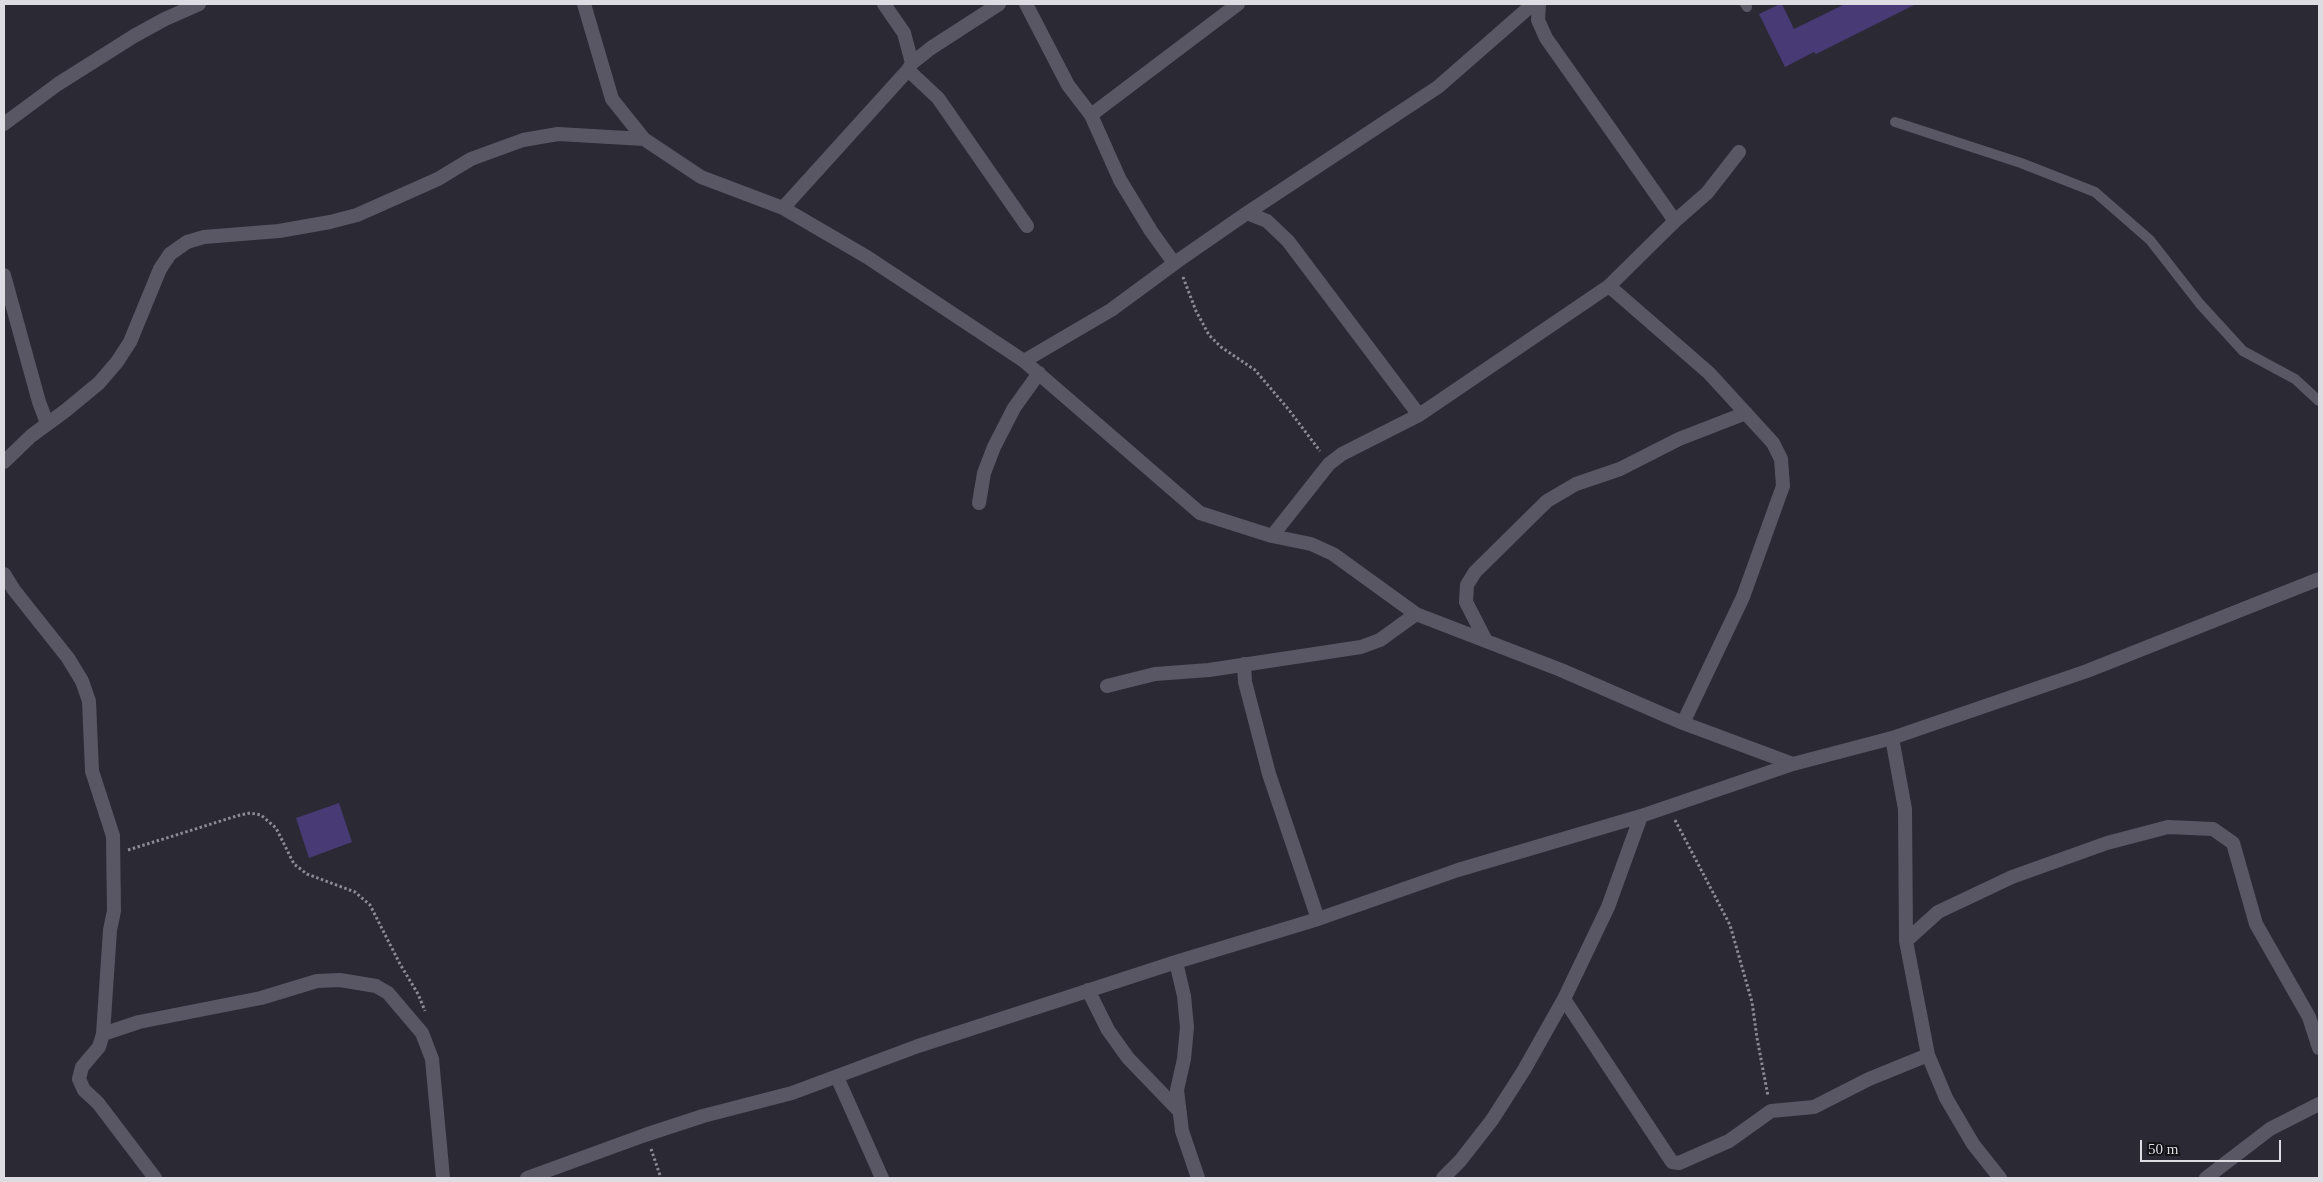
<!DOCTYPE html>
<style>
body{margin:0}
#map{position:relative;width:2323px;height:1182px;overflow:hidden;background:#2b2934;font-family:Georgia,serif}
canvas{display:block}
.frame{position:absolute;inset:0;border:5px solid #dddce3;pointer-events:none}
.scale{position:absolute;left:2140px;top:1140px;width:141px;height:22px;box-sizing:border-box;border:2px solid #dddce3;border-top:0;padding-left:6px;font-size:15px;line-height:18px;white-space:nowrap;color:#dddce3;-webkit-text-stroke:4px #141318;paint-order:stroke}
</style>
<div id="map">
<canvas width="2323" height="1182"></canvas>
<div class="frame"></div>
<div class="scale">50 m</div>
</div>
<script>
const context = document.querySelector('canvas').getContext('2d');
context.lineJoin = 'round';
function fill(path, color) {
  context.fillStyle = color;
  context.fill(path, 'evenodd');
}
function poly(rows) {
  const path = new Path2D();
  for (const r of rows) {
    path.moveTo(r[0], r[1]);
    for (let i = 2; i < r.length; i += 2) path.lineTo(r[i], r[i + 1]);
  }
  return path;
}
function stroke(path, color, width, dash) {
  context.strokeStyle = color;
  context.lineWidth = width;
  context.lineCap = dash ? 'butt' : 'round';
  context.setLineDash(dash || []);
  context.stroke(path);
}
const building = poly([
 [1780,4,1782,4,1794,29,1845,4,1916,4,1816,54,1814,52,1785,67,1759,14],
 [339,803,352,842,309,858,296,818]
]);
const path = poly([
 [1183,277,1196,311,1209,335,1221,347,1255,370,1289,410,1320,451],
 [1675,820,1730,925,1752,1002,1757,1038,1768,1096],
 [128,850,240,815,250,813,261,815,276,828,294,864,307,874,355,892,370,905,400,964,418,994,425,1011],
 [651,1149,661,1178]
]);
const service = poly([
 [1745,4,1747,7],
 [1895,122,2021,163,2095,192,2150,240,2200,304,2243,351,2295,379,2319,401]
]);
const minor = poly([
 [584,4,612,99,644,139,701,177,783,208,867,257,1024,361,1200,513,1272,536,1311,544,1333,554,1416,614,1561,670,1683,723,1793,764],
 [1026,4,1068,85,1091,115,1120,180,1151,231,1174,263],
 [1539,4,1538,20,1546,38,1675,221],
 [912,63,931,48,999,4],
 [908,70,938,98,1027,226],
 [1091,115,1238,4],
 [4,124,58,84,134,36,165,19,199,4],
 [783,208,908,70,912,63,904,33,884,4],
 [1247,213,1267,221,1288,241,1419,415],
 [4,275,39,402,47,423],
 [1609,286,1709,373,1773,443,1781,459,1783,486,1743,597,1683,723],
 [1024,361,1111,310,1179,260,1247,213,1438,87,1533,4],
 [4,462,31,436,65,411,99,383,117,362,130,342,160,269,170,254,187,242,204,237,279,231,330,222,357,215,438,179,471,159,523,140,558,134,644,139],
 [979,503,984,473,994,447,1014,408,1039,373],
 [1272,536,1329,464,1342,454,1419,415,1609,286,1675,221,1707,193,1739,152],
 [4,574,14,590,68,658,82,681,89,701,92,771,113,836,114,911,110,930,103,1034,99,1047,82,1067,79,1079,84,1090,98,1103,155,1178],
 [1486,641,1466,602,1467,585,1475,572,1547,501,1576,484,1620,469,1679,439,1746,413],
 [1244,664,1245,682,1269,774,1318,919],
 [1107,686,1155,674,1209,670,1361,647,1380,640,1416,614],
 [1892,738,1905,809,1906,941,1928,1055,1946,1098,1973,1144,2000,1178],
 [1906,941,1938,912,2012,877,2107,843,2168,827,2213,829,2233,843,2256,924,2309,1017,2319,1048],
 [1176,962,1184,996,1187,1027,1184,1059,1177,1090,1182,1131,1198,1178],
 [1088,990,1108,1030,1128,1058,1180,1112],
 [1564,999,1672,1162,1679,1163,1729,1141,1771,1111,1814,1107,1869,1079,1928,1055],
 [103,1034,139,1022,261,998,317,981,340,980,376,986,388,993,422,1033,432,1059,443,1178],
 [837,1077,882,1178],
 [527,1178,645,1135,703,1116,792,1093,918,1046,1176,962,1318,919,1458,870,1641,816,1793,764,1892,738,2087,671,2319,579],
 [1443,1178,1460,1161,1492,1120,1524,1070,1564,999,1608,907,1641,816],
 [2206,1178,2270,1129,2319,1104]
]);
fill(building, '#483a74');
stroke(path, '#8c8a93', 3, [2.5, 2.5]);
stroke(service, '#595763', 10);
stroke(minor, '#595763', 14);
</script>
